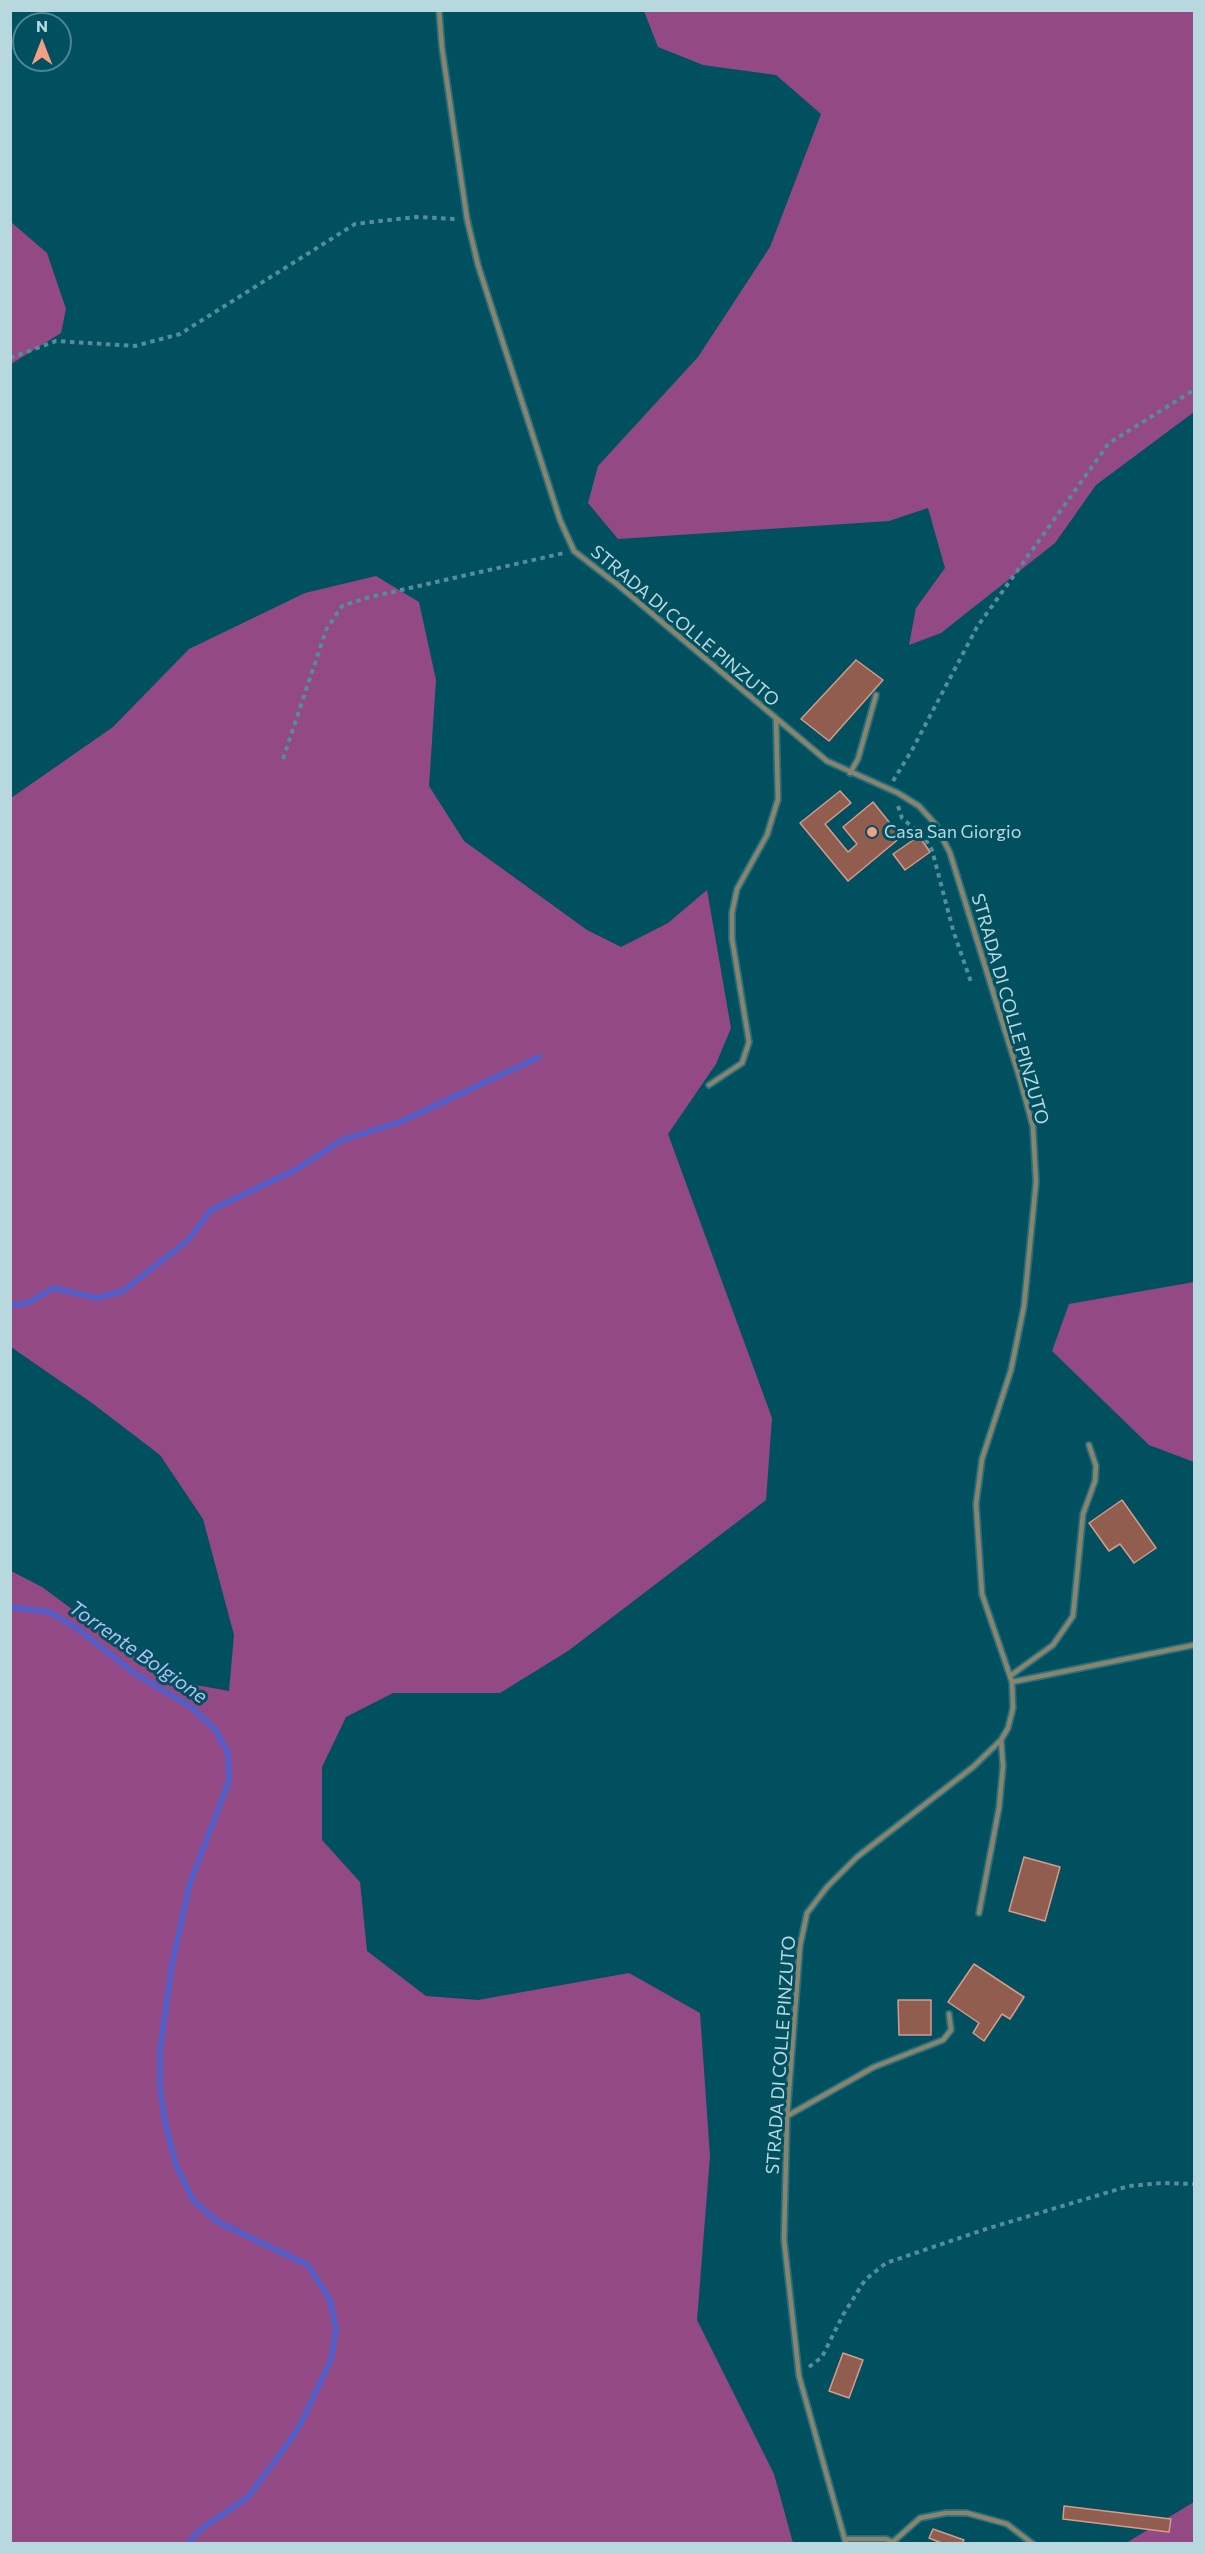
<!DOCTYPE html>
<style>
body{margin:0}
#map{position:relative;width:1205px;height:2554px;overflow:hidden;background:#00505f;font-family:Commissioner,sans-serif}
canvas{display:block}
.frame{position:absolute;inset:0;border:12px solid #b8d8e0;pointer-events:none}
.north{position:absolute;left:12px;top:12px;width:60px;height:60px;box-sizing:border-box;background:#00505f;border:2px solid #4a8693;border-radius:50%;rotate:0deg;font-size:16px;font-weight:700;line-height:24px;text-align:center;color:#b8d8e0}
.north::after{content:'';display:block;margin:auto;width:21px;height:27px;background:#f49e87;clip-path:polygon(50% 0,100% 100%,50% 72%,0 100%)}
</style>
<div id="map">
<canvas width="1205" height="2554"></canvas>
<div class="frame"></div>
<div class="north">N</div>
</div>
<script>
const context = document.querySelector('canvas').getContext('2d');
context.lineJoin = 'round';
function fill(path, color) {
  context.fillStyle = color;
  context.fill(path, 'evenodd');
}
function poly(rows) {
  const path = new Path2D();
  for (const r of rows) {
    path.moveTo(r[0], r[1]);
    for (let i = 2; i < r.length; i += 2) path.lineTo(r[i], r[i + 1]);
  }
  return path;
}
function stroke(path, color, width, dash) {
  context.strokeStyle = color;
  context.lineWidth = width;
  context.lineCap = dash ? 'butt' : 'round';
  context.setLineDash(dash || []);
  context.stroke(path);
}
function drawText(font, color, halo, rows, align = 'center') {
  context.font = font + ' Commissioner,sans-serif';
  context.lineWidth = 6;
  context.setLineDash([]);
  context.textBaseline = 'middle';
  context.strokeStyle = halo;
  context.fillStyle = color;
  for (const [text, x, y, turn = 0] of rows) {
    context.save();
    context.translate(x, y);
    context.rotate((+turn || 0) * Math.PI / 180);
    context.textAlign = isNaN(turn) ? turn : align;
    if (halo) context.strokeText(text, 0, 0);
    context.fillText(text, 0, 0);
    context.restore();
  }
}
const green = poly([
 [644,11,1194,11,1194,412,1096,485,1055,543,941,633,909,645,916,608,945,568,928,508,889,521,618,539,588,503,598,466,698,357,770,247,821,114,776,75,703,65,658,47],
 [11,222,47,253,66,309,61,333,11,364],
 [376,576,419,602,436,680,429,786,464,841,587,930,621,947,668,923,707,890,731,1028,716,1064,668,1134,772,1418,766,1500,568,1651,500,1693,393,1693,346,1717,322,1767,322,1840,360,1882,367,1951,426,1996,478,2000,629,1973,700,2013,710,2156,697,2320,774,2474,793,2543,11,2543,11,1571,42,1587,168,1680,229,1691,234,1635,203,1519,160,1455,92,1403,11,1347,11,798,113,727,189,649,305,593],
 [1194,1282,1194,1462,1149,1445,1052,1351,1069,1304],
 [1194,2502,1194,2543,1126,2543]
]);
const stream = poly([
 [10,1305,28,1303,53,1288,97,1298,123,1291,188,1240,211,1210,297,1169,342,1140,400,1122,539,1057],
 [10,1607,50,1612,79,1630,134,1673,191,1707,215,1729,228,1753,229,1781,190,1883,172,1964,160,2050,160,2088,165,2122,176,2165,193,2200,218,2222,308,2265,330,2300,336,2329,331,2359,303,2419,291,2439,248,2497,201,2529,187,2544]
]);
const building = poly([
 [856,660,883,680,829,741,801,719,856,660],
 [840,791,851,803,825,824,848,852,857,844,843,827,873,802,901,837,848,881,800,823,840,791],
 [919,836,930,852,905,870,893,854,919,836],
 [1122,1500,1156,1548,1134,1563,1120,1544,1109,1551,1089,1523,1122,1500],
 [1024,1857,1060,1867,1045,1921,1009,1911,1024,1857],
 [974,1964,1024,1997,1010,2019,1002,2014,984,2041,973,2033,979,2023,948,2002,974,1964],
 [898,2000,931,2000,931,2035,899,2035,898,2000],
 [843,2353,863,2360,849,2398,829,2391,843,2353],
 [1064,2506,1171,2519,1169,2532,1063,2519,1064,2506],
 [933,2529,964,2540,962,2544,944,2544,929,2538,933,2529]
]);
const path = poly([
 [10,358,56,341,135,346,180,334,355,224,416,217,457,219],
 [283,759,326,630,342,606,366,598,564,553],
 [893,781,912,750,977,627,1109,443,1194,390],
 [898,806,902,818,924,837,932,850,953,930,972,985],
 [809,2367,822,2357,843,2315,865,2280,886,2263,986,2229,1129,2186,1162,2183,1194,2184]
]);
const service = poly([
 [439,10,442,48,467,219,478,265,560,520,574,551,618,585,827,761,898,793,919,806,936,825,950,853,1020,1079,1033,1127,1036,1182,1024,1306,1011,1370,982,1459,976,1504,982,1594,1012,1682,1013,1708,1008,1728,1001,1740,973,1767,857,1857,827,1887,807,1913,800,1946,787,2116,784,2240,799,2376,846,2544],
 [850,773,858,759,876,695],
 [709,1085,742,1063,749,1042,732,939,732,913,737,889,767,835,778,799,776,719],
 [1010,1676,1053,1645,1073,1616,1083,1514,1095,1481,1096,1466,1089,1445],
 [1012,1682,1194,1645],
 [979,1913,999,1808,1003,1766,1001,1740],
 [787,2116,874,2067,943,2040,951,2030,949,2014],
 [845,2539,886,2539,897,2544],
 [894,2541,920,2518,946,2513,967,2513,1007,2524,1033,2544]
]);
const markers = [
 [872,832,6,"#f49e87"]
];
const streetNames = [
 ["STRADA DI COLLE PINZUTO",685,626,40],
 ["STRADA DI COLLE PINZUTO",1010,1009,74],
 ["STRADA DI COLLE PINZUTO",781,2055,-86]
];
const poiNames = [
 ["Casa San Giorgio",884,832]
];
const waterNames = [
 ["Torrente Bolgione",138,1652,35]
];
fill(green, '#934a84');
stroke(stream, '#545cc6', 6);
fill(building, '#905d4f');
stroke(building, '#d49c8d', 1.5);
stroke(service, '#286e7b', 8);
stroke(path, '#538e9a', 4, [4.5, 4.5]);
stroke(service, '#89846e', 4.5);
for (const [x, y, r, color] of markers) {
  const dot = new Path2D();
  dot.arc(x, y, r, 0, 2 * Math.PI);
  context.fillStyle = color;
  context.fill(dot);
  stroke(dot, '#00505f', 2);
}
drawText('18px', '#b8d8e0', '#00505f', streetNames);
drawText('18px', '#b8d8e0', '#00505f', poiNames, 'left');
drawText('italic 20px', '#b2bdf3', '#00505f', waterNames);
</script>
